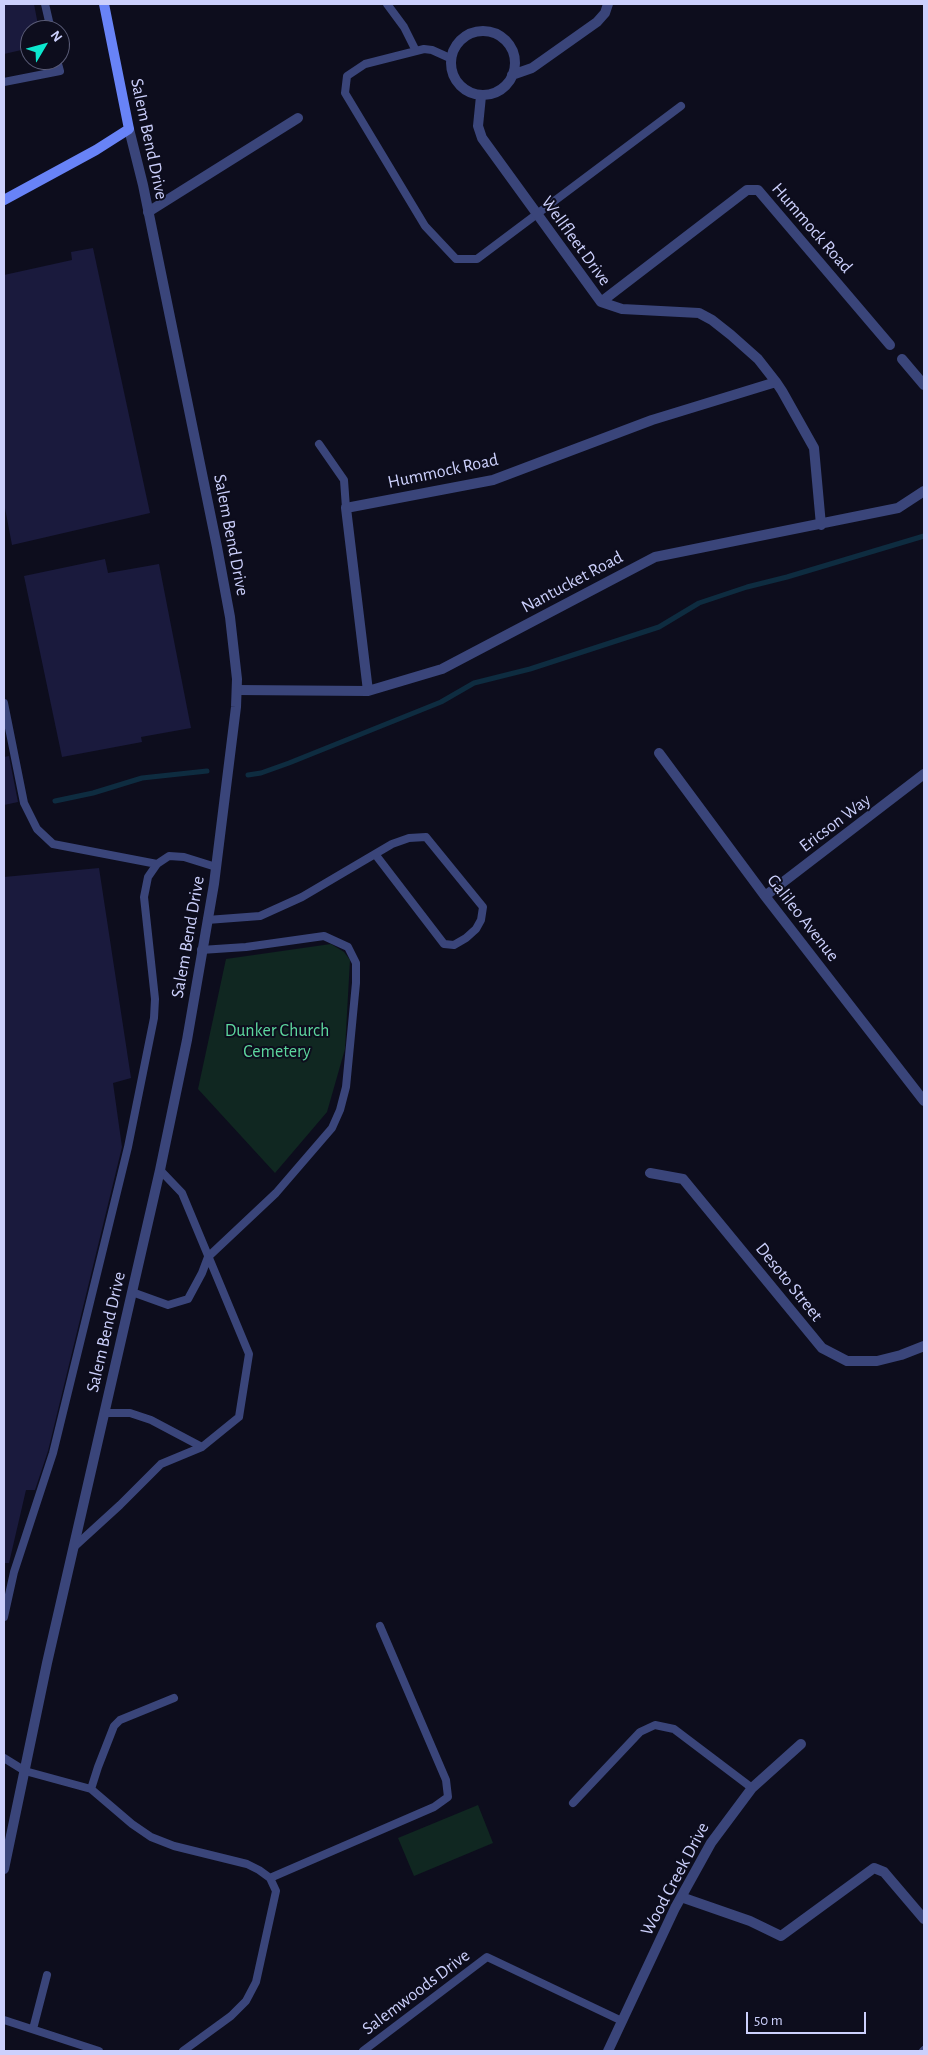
<!DOCTYPE html>
<style>
body{margin:0}
#map{position:relative;width:928px;height:2055px;overflow:hidden;background:#0d0d1d;font-family:"Alegreya Sans",sans-serif}
canvas{display:block}
.frame{position:absolute;inset:0;border:5px solid #ccd0fc;pointer-events:none}
.north{position:absolute;left:20px;top:20px;width:50px;height:50px;box-sizing:border-box;background:#0d0d1d;border:1px solid #595b76;border-radius:50%;rotate:53deg;font-size:14px;font-weight:700;line-height:20px;text-align:center;color:#ccd0fc}
.north::after{content:'';display:block;margin:auto;width:18px;height:22px;background:#0ce7ce;clip-path:polygon(50% 0,100% 100%,50% 72%,0 100%)}
.scale{position:absolute;left:746px;top:2012px;width:120px;height:22px;box-sizing:border-box;border:2px solid #ccd0fc;border-top:0;padding-left:6px;font-size:15px;line-height:18px;white-space:nowrap;color:#ccd0fc;-webkit-text-stroke:4px #0d0d1d;paint-order:stroke}
</style>
<div id="map">
<canvas width="928" height="2055"></canvas>
<div class="frame"></div>
<div class="north">N</div>
<div class="scale">50 m</div>
</div>
<script>
const context = document.querySelector('canvas').getContext('2d');
context.lineJoin = 'round';
function fill(path, color) {
  context.fillStyle = color;
  context.fill(path, 'evenodd');
}
function poly(rows) {
  const path = new Path2D();
  for (const r of rows) {
    if (r.length === 3) {
      path.moveTo(r[0] + r[2], r[1]);
      path.arc(r[0], r[1], r[2], 0, 2 * Math.PI);
      continue;
    }
    path.moveTo(r[0], r[1]);
    for (let i = 2; i < r.length; i += 2) path.lineTo(r[i], r[i + 1]);
  }
  return path;
}
function stroke(path, color, width, dash) {
  context.strokeStyle = color;
  context.lineWidth = width;
  context.lineCap = dash ? 'butt' : 'round';
  context.setLineDash(dash || []);
  context.stroke(path);
}
function drawText(font, color, halo, rows, align = 'center') {
  context.font = font + ' "Alegreya Sans",sans-serif';
  context.lineWidth = 4;
  context.setLineDash([]);
  context.textBaseline = 'middle';
  context.strokeStyle = halo;
  context.fillStyle = color;
  for (const [text, x, y, turn = 0] of rows) {
    context.save();
    context.translate(x, y);
    context.rotate((+turn || 0) * Math.PI / 180);
    context.textAlign = isNaN(turn) ? turn : align;
    if (halo) context.strokeText(text, 0, 0);
    context.fillText(text, 0, 0);
    context.restore();
  }
}
const green = poly([
 [331,944,344,952,350,960,345,1049,327,1112,275,1173,198,1089,226,959],
 [478,1805,493,1843,414,1876,398,1838]
]);
const stream = poly([
 [248,775,261,773,289,763,441,702,474,683,530,669,659,627,699,603,747,587,787,577,924,536],
 [55,801,93,793,142,778,207,771]
]);
const building = poly([
 [4,4,34,4,39,30,30,30,30,48,4,54],
 [93,248,150,513,12,545,4,503,4,275,72,260,71,252],
 [105,559,108,573,159,564,191,728,141,737,142,742,62,757,24,576],
 [9,756,18,802,4,805,4,757],
 [99,868,131,1078,113,1083,122,1147,48,1451,35,1490,26,1490,9,1563,4,1563,4,877]
]);
const service = poly([
 [45,4,51,30],
 [387,4,404,27,416,51],
 [452,59,432,50,424,49,365,64,347,76,345,93,425,226,456,259,477,259,681,106],
 [4,82,60,71,57,60],
 [319,444,344,480,346,508],
 [4,703,24,803,37,829,53,844,157,864],
 [207,920,260,916,302,897,375,854,392,844,409,838,426,837,483,907,481,920,476,929,466,938,454,945,444,944,375,854],
 [132,1292,168,1305,188,1299,202,1273,208,1257,276,1193,332,1128,340,1110,346,1087,356,983,356,963,348,947,324,936,246,947,201,950],
 [104,1413,130,1413,151,1420,202,1447],
 [74,1547,120,1505,161,1464,202,1447,239,1417,249,1354,182,1193,160,1170],
 [4,1617,14,1572,53,1453,128,1147,154,1018,155,999,144,897,148,877,157,864,169,856,184,857,216,867],
 [4,1758,25,1771,91,1789,132,1824,151,1837,174,1846,247,1864,259,1870,270,1878,276,1891,256,1982,246,2001,231,2016,183,2051],
 [91,1789,98,1767,114,1726,120,1720,174,1698],
 [573,1803,640,1732,655,1725,674,1729,752,1788],
 [270,1878,434,1807,448,1797,446,1780,380,1626],
 [4,2020,99,2051],
 [33,2029,47,1975],
 [363,2051,487,1957,622,2021],
 [923,2051,924,2050]
]);
const minor = poly([
 [483,63,32],
 [512,75,532,68,597,22,605,13,608,4],
 [481,96,478,126,482,138,601,302,622,309,699,313,712,320,731,335,758,359,776,382,782,391,814,448,821,525],
 [148,212,298,118],
 [601,302,747,190,758,190,890,345],
 [902,359,924,385],
 [237,690,368,691,442,669,655,557,898,508,924,491],
 [368,691,346,508,493,480,652,420,776,382],
 [659,753,765,896,924,1101],
 [765,896,924,774],
 [650,1173,683,1179,822,1348,847,1361,877,1361,901,1355,924,1346],
 [681,1897,750,1921,781,1936,874,1868,884,1872,924,1919],
 [608,2051,675,1908,711,1843,752,1788,801,1744]
]);
const tertiary = poly([
 [4,1869,47,1663,160,1170,187,1040,214,884,236,707,237,679,230,617,217,547,143,185,129,129]
]);
const secondary = poly([
 [4,200,96,150,129,129,104,4]
]);
const streetNames = [
 ["Salem Bend Drive",149,139,78],
 ["Hummock Road",812,228,49],
 ["Wellfleet Drive",576,241,54],
 ["Hummock Road",443,471,-12],
 ["Salem Bend Drive",231,535,79],
 ["Nantucket Road",572,582,-28],
 ["Ericson Way",835,823,-37],
 ["Galileo Avenue",803,918,52],
 ["Salem Bend Drive",188,937,-80],
 ["Desoto Street",789,1282,51],
 ["Salem Bend Drive",106,1332,-77],
 ["Wood Creek Drive",675,1879,-62],
 ["Salemwoods Drive",416,1992,-37]
];
const parkNames = [
 ["Dunker Church",277,1031],
 ["Cemetery",277,1052]
];
fill(green, '#102721');
stroke(stream, '#0e2c40', 5);
fill(building, '#1a1a3d');
stroke(service, '#3a457a', 8);
stroke(minor, '#3a457a', 10);
stroke(tertiary, '#3a457a', 10);
stroke(secondary, '#6883f7', 10);
drawText('18px', '#ccd0fc', '#0d0d1d', streetNames);
drawText('18px', '#5dd79e', '#0d0d1d', parkNames);
</script>
